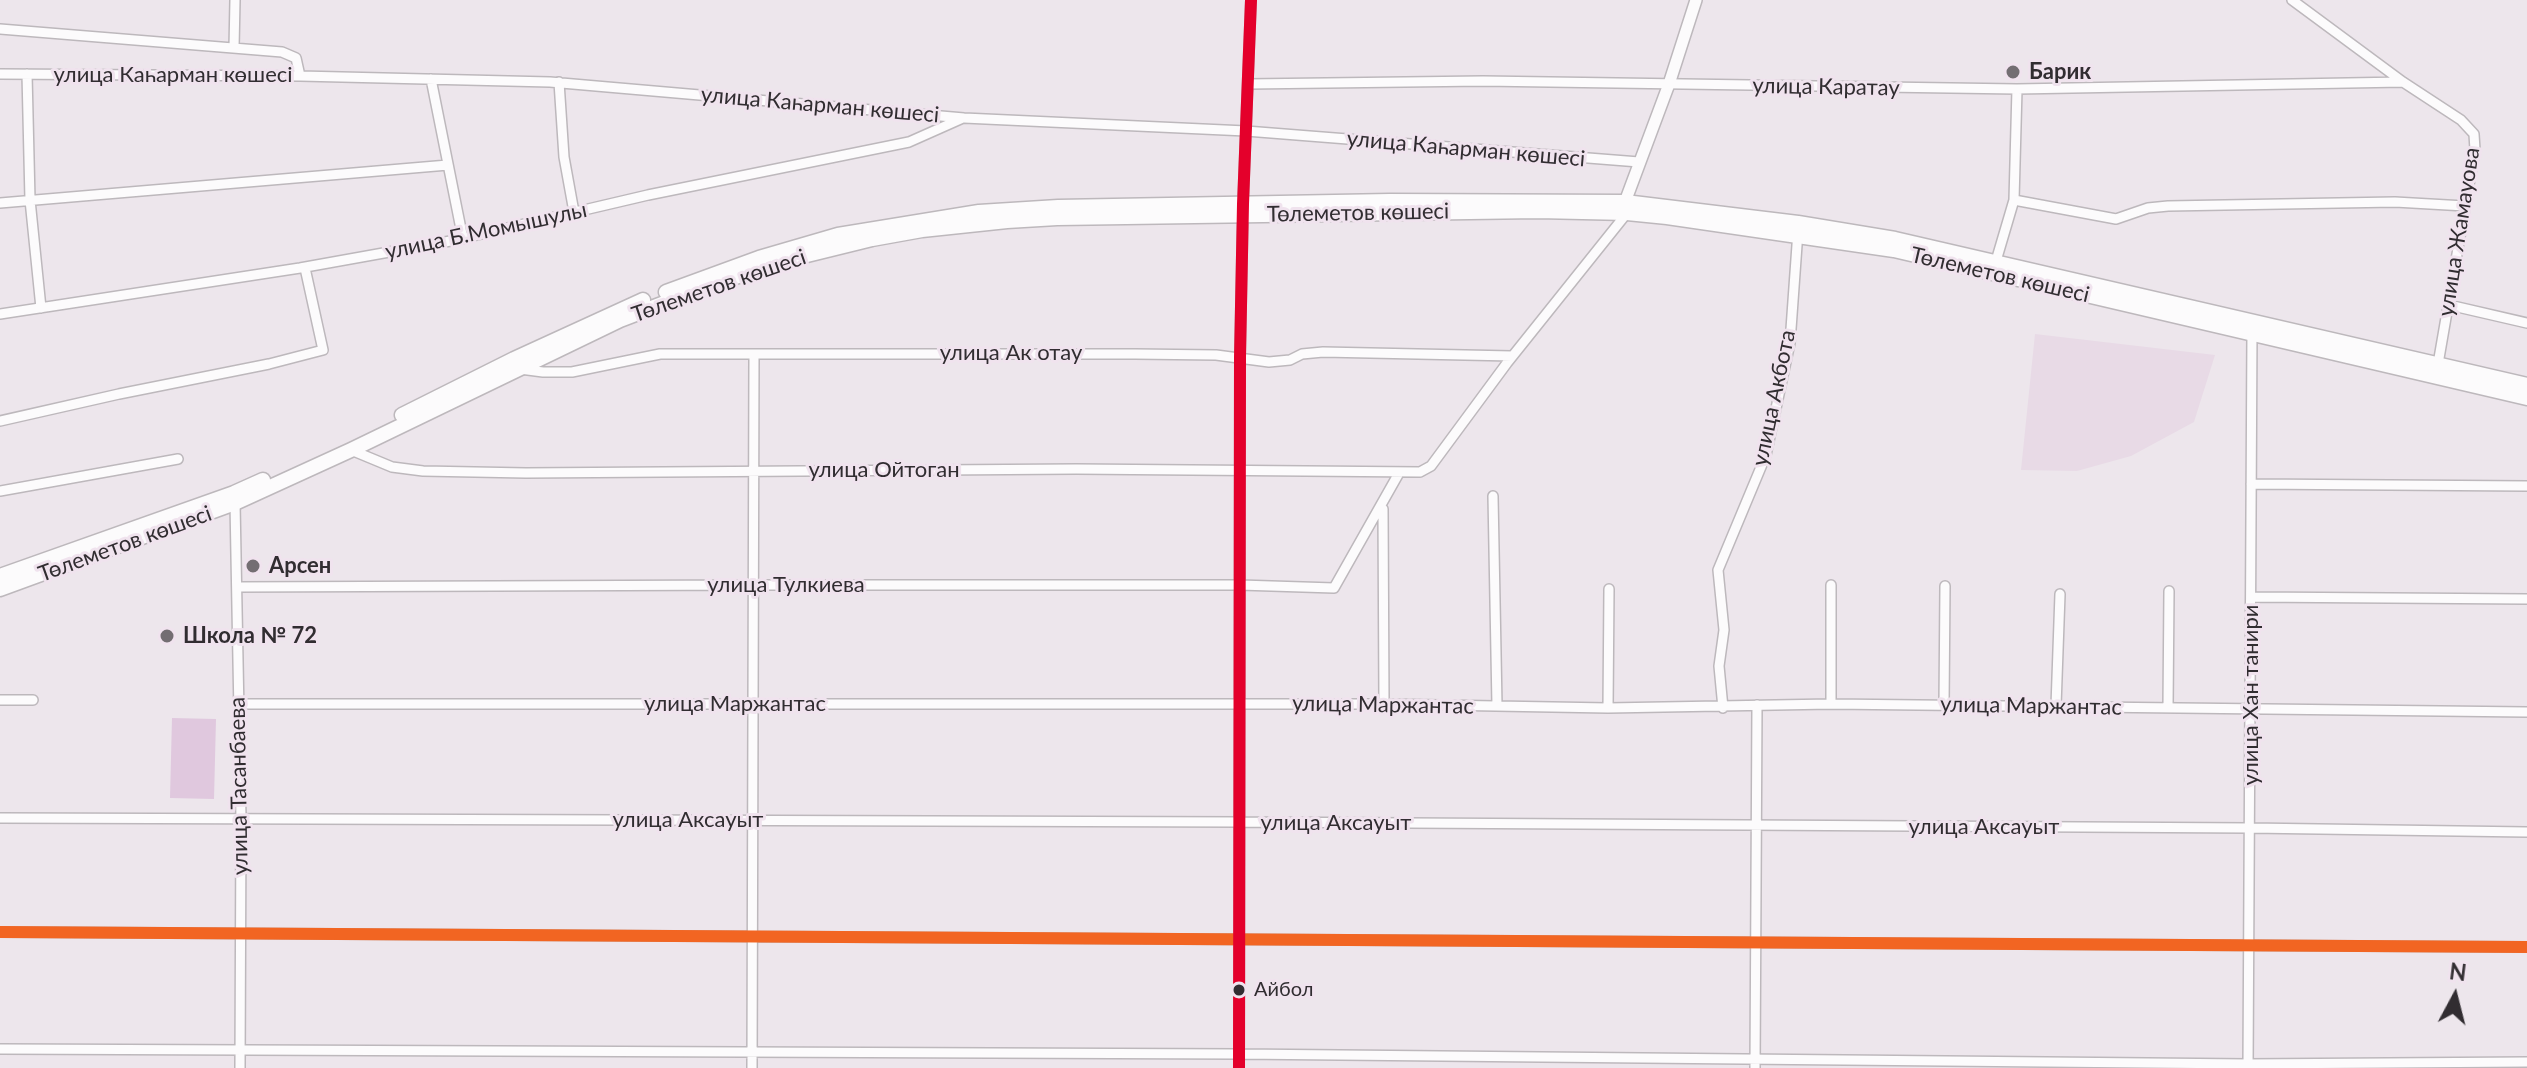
<!DOCTYPE html>
<meta charset="utf-8">
<style>
body{margin:0}
#map{position:relative;width:2527px;height:1068px;overflow:hidden;background:#ede6ec;font-family:Lato,sans-serif}
canvas{display:block}
.north{position:absolute;left:2415px;top:956px;width:80px;height:80px;-webkit-text-stroke:6px #f0e3ee;paint-order:stroke;rotate:7deg;font-size:22px;font-weight:700;line-height:32px;text-align:center;color:#312d31}
.north::after{content:'';display:block;margin:auto;width:28px;height:36px;background:#312d31;clip-path:polygon(50% 0,100% 100%,50% 72%,0 100%)}
</style>
<div id="map">
<canvas width="2527" height="1068"></canvas>
<div class="north">N</div>
</div>
<script>
const context = document.querySelector('canvas').getContext('2d');
context.lineJoin = 'round';
function fill(path, color) {
  context.fillStyle = color;
  context.fill(path, 'evenodd');
}
function poly(rows) {
  const path = new Path2D();
  for (const r of rows) {
    path.moveTo(r[0], r[1]);
    for (let i = 2; i < r.length; i += 2) path.lineTo(r[i], r[i + 1]);
  }
  return path;
}
function stroke(path, color, width, dash) {
  context.strokeStyle = color;
  context.lineWidth = width;
  context.lineCap = dash ? 'butt' : 'round';
  context.setLineDash(dash || []);
  context.stroke(path);
}
function drawText(font, color, halo, rows, align = 'center') {
  context.font = font + ' Lato,sans-serif';
  context.lineWidth = 6;
  context.setLineDash([]);
  context.textBaseline = 'middle';
  context.strokeStyle = halo;
  context.fillStyle = color;
  for (const [text, x, y, turn = 0] of rows) {
    context.save();
    context.translate(x, y);
    context.rotate((+turn || 0) * Math.PI / 180);
    context.textAlign = isNaN(turn) ? turn : align;
    if (halo) context.strokeText(text, 0, 0);
    context.fillText(text, 0, 0);
    context.restore();
  }
}
const built = poly([
 [2035,334,2215,355,2194,422,2131,456,2077,471,2021,470]
]);
const green = poly([
 [172,718,216,719,214,799,170,798]
]);
const minor = poly([
 [2292,0,2403,82,2461,120,2474,134,2475,150,2438,364],
 [0,29,282,52,296,58,300,76],
 [234,48,235,0],
 [0,74,300,76,550,82,964,118,1246,131,1639,162],
 [27,74,30,200,41,308],
 [431,79,463,239],
 [559,82,564,157,574,212],
 [1248,84,1483,81,2017,89,2403,82],
 [2014,200,2116,219,2148,208,2168,206,2395,202,2465,206],
 [0,203,448,165],
 [1996,261,2014,200,2017,89],
 [2449,305,2527,323],
 [0,314,300,268,456,240,648,195,909,142,963,118],
 [520,369,543,372,572,372,660,354,1135,354,1216,355,1269,362,1290,360,1302,354,1323,352,1512,356],
 [0,421,119,394,269,364,323,350,305,268],
 [351,450,392,467,423,471,526,473,1076,469,1420,472,1431,466,1507,363,1627,213],
 [2251,484,2527,486],
 [0,491,178,459],
 [1493,496,1497,706],
 [235,503,241,819,240,1068],
 [1383,509,1384,704],
 [237,587,752,585,1240,585,1334,588,1399,473],
 [2251,597,2527,599],
 [0,700,33,700],
 [239,704,1384,704,1608,708,1831,704,2527,712],
 [1831,704,1831,585],
 [1944,705,1945,586],
 [2056,706,2060,594],
 [2168,707,2169,591],
 [1608,708,1609,589],
 [1723,708,1719,666,1724,630,1718,570,1766,455,1790,343,1798,231],
 [0,818,1240,822,2250,828,2527,832],
 [0,932,2527,947],
 [0,1049,1239,1054,2248,1064,2527,1062],
 [752,1068,754,354],
 [1239,1068,1240,357,1243,204,1251,0],
 [1755,1068,1757,705],
 [2248,1068,2252,330]
]);
const tertiary = poly([
 [1625,202,1669,84,1696,0]
]);
const primary = poly([
 [666,292,759,258,838,235,979,212,1058,207,1390,201,1625,202,1798,223,1895,239,2527,385],
 [402,415,514,359,643,300],
 [0,576,234,493,263,480],
 [0,589,235,503,351,450,620,320,722,281,807,255,872,239,922,230,1007,221,1057,218,1538,211,1627,213,1667,217,1894,250,2527,398]
]);
const bus1 = poly([
 [0,932,2527,947]
]);
const bus2 = poly([
 [1239,1068,1240,357,1243,204,1251,0]
]);
const markers = [
 [2013,72,8,"#736e72"],
 [253,566,8,"#736e72"],
 [167,636,8,"#736e72"],
 [1239,990,7,"#312d31"]
];
const busNames = [
 ["Айбол",1254,990]
];
const poiNames = [
 ["Барик",2029,72],
 ["Арсен",269,566],
 ["Школа № 72",183,636]
];
const streetNames = [
 ["улица Каһарман көшесі",173,75],
 ["улица Каратау",1826,87,1],
 ["улица Каһарман көшесі",820,105,5],
 ["улица Каһарман көшесі",1466,149,5],
 ["Төлеметов көшесі",1358,213,-1],
 ["улица Б.Момышулы",486,231,-12],
 ["улица Жамауова",2459,232,-81],
 ["Төлеметов көшесі",2000,275,13],
 ["Төлеметов көшесі",719,286,-19],
 ["улица Ак отау",1011,353],
 ["улица Акбота",1774,398,-78],
 ["улица Ойтоган",884,470],
 ["Төлеметов көшесі",125,544,-20],
 ["улица Тулкиева",786,585],
 ["улица Хан танири",2251,695,-90],
 ["улица Маржантас",735,704],
 ["улица Маржантас",1383,705,1],
 ["улица Маржантас",2031,706,1],
 ["улица Тасанбаева",239,786,-91],
 ["улица Аксауыт",688,820],
 ["улица Аксауыт",1336,823],
 ["улица Аксауыт",1984,827]
];
fill(built, '#e8dae6');
fill(green, '#e0c8de');
stroke(minor, '#bdb8bc', 12);
stroke(tertiary, '#bdb8bc', 14);
stroke(primary, '#bdb8bc', 17);
stroke(minor, '#fcfbfc', 9);
stroke(tertiary, '#fcfbfc', 11);
stroke(primary, '#fcfbfc', 14);
stroke(bus1, '#f26522', 12);
stroke(bus2, '#e4002b', 12);
for (const [x, y, r, color] of markers) {
  const dot = new Path2D();
  dot.arc(x, y, r, 0, 2 * Math.PI);
  context.fillStyle = color;
  context.fill(dot);
  stroke(dot, '#f0e3ee', 3);
}
drawText('20px', '#312d31', '#f0e3ee', busNames, 'left');
drawText('bold 22px', '#312d31', '#f0e3ee', poiNames, 'left');
drawText('22px', '#312d31', '#f0e3ee', streetNames);
</script>
